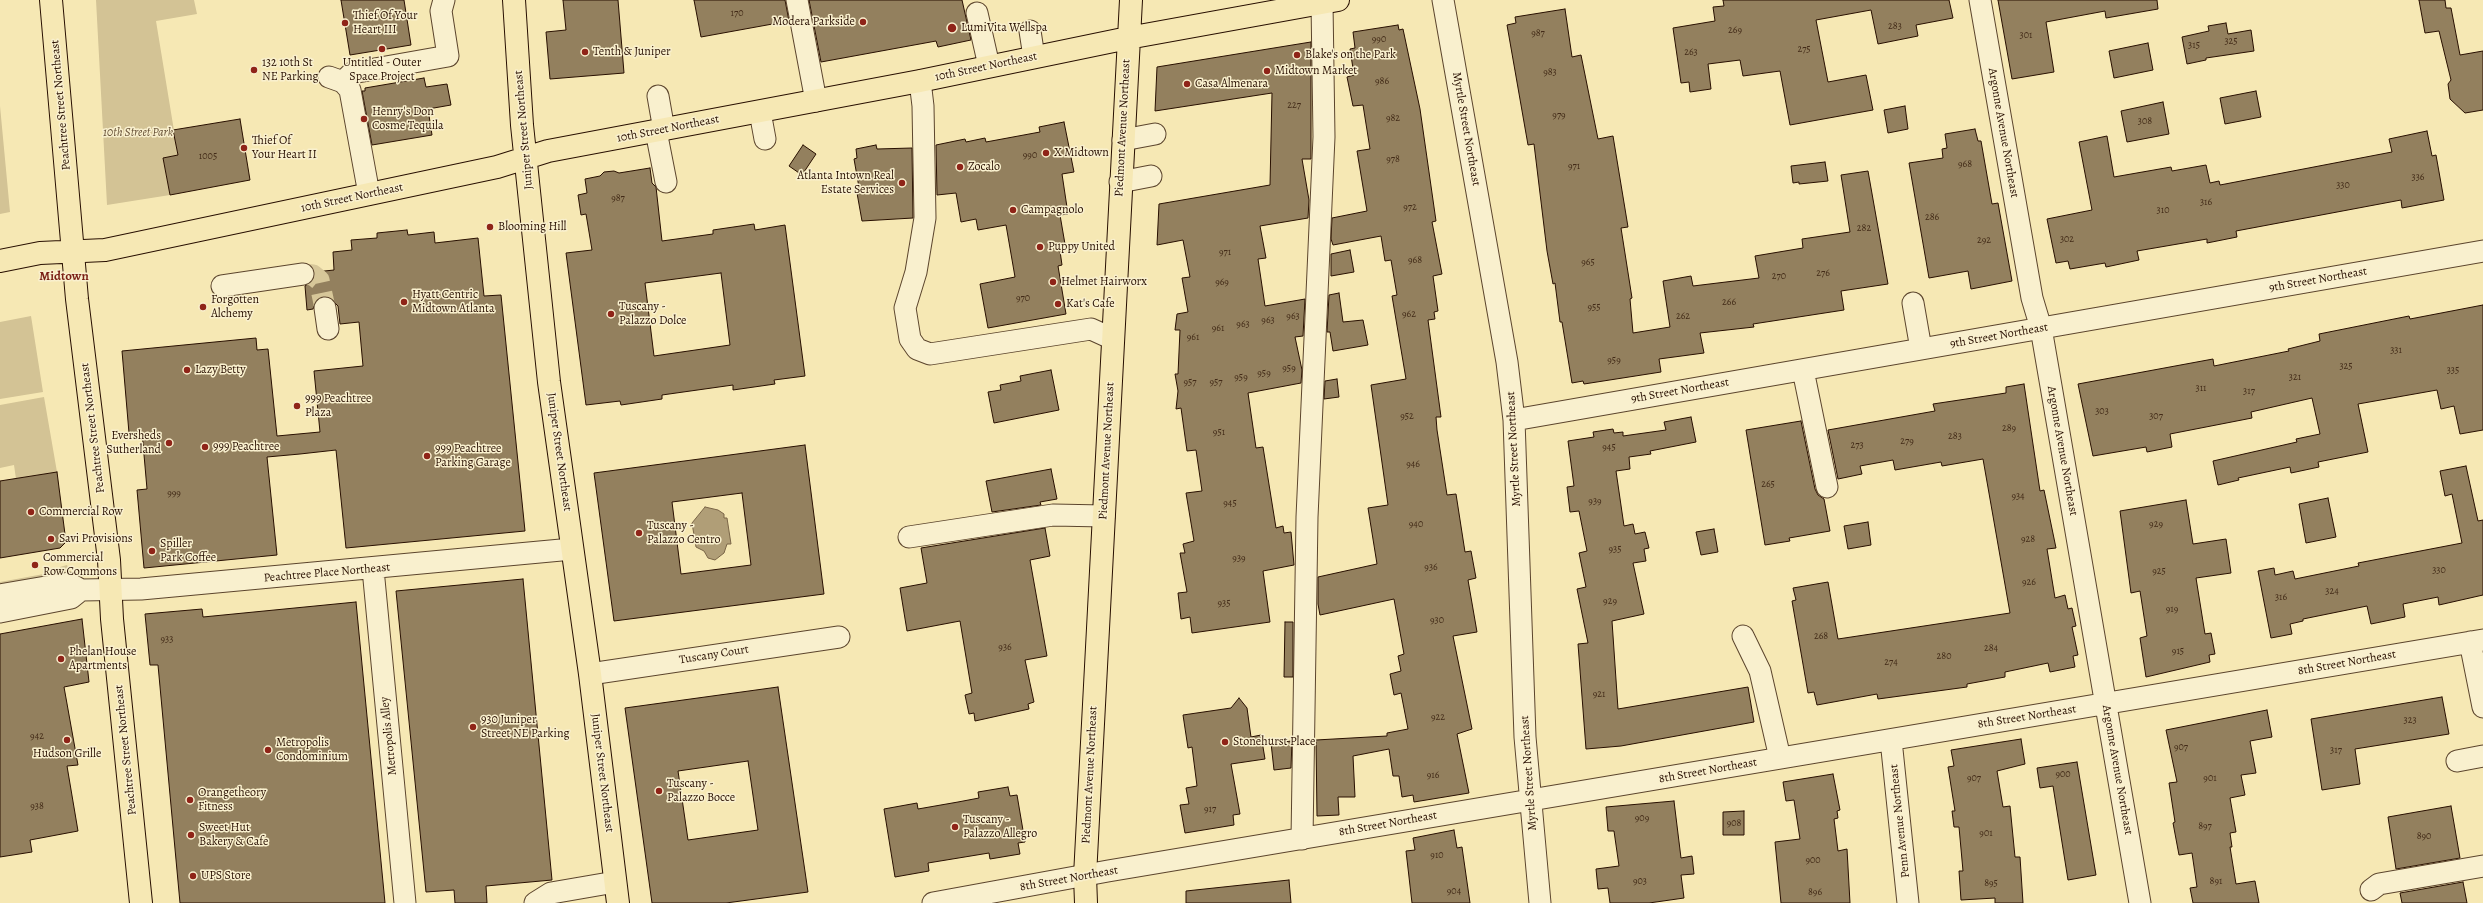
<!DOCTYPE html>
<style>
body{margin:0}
canvas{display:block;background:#f6e8b4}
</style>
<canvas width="2483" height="903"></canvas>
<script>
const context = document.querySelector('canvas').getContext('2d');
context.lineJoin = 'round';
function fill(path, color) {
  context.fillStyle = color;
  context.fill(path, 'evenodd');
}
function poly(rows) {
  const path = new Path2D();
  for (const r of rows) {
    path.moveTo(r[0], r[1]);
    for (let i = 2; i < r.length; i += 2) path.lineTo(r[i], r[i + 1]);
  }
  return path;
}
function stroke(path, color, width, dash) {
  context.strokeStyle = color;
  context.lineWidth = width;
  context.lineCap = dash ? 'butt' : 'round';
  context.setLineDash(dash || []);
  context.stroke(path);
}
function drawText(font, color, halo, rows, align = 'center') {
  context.font = font + ' Alegreya,serif';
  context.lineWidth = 3;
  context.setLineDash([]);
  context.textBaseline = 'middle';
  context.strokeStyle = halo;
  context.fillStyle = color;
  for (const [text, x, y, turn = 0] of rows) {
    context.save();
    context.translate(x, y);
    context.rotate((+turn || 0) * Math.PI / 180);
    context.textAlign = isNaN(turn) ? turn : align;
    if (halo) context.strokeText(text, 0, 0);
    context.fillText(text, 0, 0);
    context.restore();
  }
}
const green = poly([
 [96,0,194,0,197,14,156,21,178,155,163,159,170,195,107,205],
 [0,106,10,212,0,214],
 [31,316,43,392,0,399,0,322],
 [44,397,57,472,16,479,14,465,0,468,0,405],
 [67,565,72,576,0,589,0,582,60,571,60,567]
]);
const water = poly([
 [705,507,718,510,724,514,724,518,727,518,731,544,727,544,724,553,715,560,708,558,704,551,696,547,692,523,705,507]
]);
const building = poly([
 [341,0,404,0,411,45,350,55,341,0],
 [563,0,618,0,624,73,550,79,546,32,566,30,563,0],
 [694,0,785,0,789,21,701,37,694,0],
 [809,0,962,0,971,40,938,47,936,41,821,62,809,0],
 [1723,0,1949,0,1953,18,1916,25,1918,36,1878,44,1871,10,1816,20,1828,82,1866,75,1873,110,1790,125,1780,71,1743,76,1740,60,1708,64,1711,89,1690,92,1689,82,1681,83,1673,28,1715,21,1713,7,1724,6,1723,0],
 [1998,0,2157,0,2158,9,2106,18,2105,11,2046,22,2054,72,2012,79,1998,0],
 [2419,0,2445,0,2446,8,2451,8,2460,55,2483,51,2483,110,2465,113,2450,99,2448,84,2451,80,2439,31,2425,33,2419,0],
 [1565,9,1572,57,1581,55,1598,139,1613,136,1628,227,1621,228,1632,298,1630,299,1633,333,1670,327,1663,281,1691,276,1693,286,1759,278,1755,256,1803,248,1802,239,1850,232,1841,175,1868,171,1888,284,1841,291,1844,310,1753,324,1754,327,1700,333,1704,353,1659,359,1661,372,1584,384,1583,381,1572,383,1562,322,1560,322,1555,283,1553,284,1547,251,1534,144,1528,145,1507,25,1516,23,1515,17,1565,9],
 [2226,23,2228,34,2251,30,2254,51,2206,58,2206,60,2187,64,2182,37,2209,31,2208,26,2226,23],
 [1398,25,1399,30,1403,29,1420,109,1436,221,1432,222,1442,274,1433,276,1438,311,1434,312,1435,319,1428,320,1441,417,1436,417,1437,430,1447,495,1456,494,1465,552,1471,551,1476,578,1468,580,1477,632,1453,636,1472,729,1457,734,1469,793,1414,802,1413,795,1402,797,1399,776,1393,776,1389,749,1353,756,1355,797,1338,797,1339,815,1317,816,1316,740,1387,736,1387,733,1408,729,1401,693,1394,695,1390,674,1401,671,1398,656,1404,654,1394,599,1320,615,1318,604,1318,577,1377,564,1368,508,1388,505,1371,385,1406,379,1392,296,1397,295,1391,260,1385,261,1381,236,1333,245,1331,239,1332,218,1367,211,1357,151,1370,149,1363,105,1353,106,1347,77,1354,75,1350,49,1355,48,1353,32,1398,25],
 [1311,42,1311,159,1302,159,1309,200,1308,218,1260,226,1266,258,1258,259,1265,306,1305,299,1303,336,1295,337,1302,370,1301,383,1248,393,1256,448,1263,447,1276,528,1283,526,1284,533,1291,532,1294,565,1263,571,1270,622,1192,633,1190,617,1181,619,1178,593,1187,592,1180,553,1185,553,1183,544,1194,541,1186,493,1202,491,1196,450,1187,451,1181,408,1176,409,1178,391,1175,374,1178,374,1180,330,1175,330,1177,314,1188,312,1182,278,1190,277,1183,240,1157,245,1159,204,1270,185,1272,93,1155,111,1157,67,1311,42],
 [2148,43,2153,70,2114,78,2109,51,2148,43],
 [424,78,426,87,447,84,451,105,428,109,432,135,372,145,362,91,365,91,365,88,424,78],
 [2256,91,2261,117,2225,124,2220,98,2256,91],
 [2163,102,2169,134,2127,142,2121,111,2163,102],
 [1905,106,1908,129,1888,133,1884,110,1905,106],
 [240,119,250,180,170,195,163,158,178,155,173,130,240,119],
 [1064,122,1074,172,1062,174,1068,214,1060,215,1066,250,1060,251,1062,265,1058,266,1066,314,988,328,980,284,1015,277,1006,225,978,230,976,219,961,222,956,193,937,195,936,145,965,139,966,142,985,138,986,142,1040,132,1039,127,1064,122],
 [1975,129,1978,141,1981,141,1992,204,1998,203,2012,281,1971,289,1968,271,1929,278,1909,163,1943,158,1942,149,1947,148,1945,134,1975,129],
 [2427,131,2432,156,2436,155,2444,200,2402,208,2401,200,2236,231,2237,237,2207,243,2207,239,2137,251,2139,260,2106,267,2105,263,2070,269,2068,261,2056,263,2047,219,2092,210,2079,142,2107,136,2114,177,2171,167,2172,171,2206,165,2210,183,2219,181,2220,185,2392,152,2389,139,2427,131],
 [803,145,816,154,802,175,789,166,803,145],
 [876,145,877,149,912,148,913,218,862,221,857,193,860,193,854,159,857,158,856,149,876,145],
 [1825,162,1828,181,1799,184,1799,182,1793,183,1791,166,1825,162],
 [650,168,652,183,656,187,662,241,713,234,713,230,754,224,755,230,785,225,805,376,774,380,775,384,733,390,733,385,662,395,662,399,621,405,620,401,586,405,566,253,592,250,586,214,581,215,578,195,587,193,585,179,600,176,604,172,614,171,619,173,650,168],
 [721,273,730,345,654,356,645,283,721,273],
 [407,230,408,235,434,232,435,243,478,238,484,296,501,295,525,531,346,548,336,450,300,454,267,457,277,555,144,568,137,490,147,489,142,432,129,433,122,351,256,338,257,350,268,349,277,436,320,432,314,371,363,366,359,322,340,324,338,306,329,297,318,298,313,309,307,310,305,286,314,279,315,272,334,270,333,252,352,250,351,240,377,238,377,233,407,230],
 [1350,250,1354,272,1331,276,1331,254,1350,250],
 [1339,293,1343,322,1363,320,1368,345,1333,351,1330,332,1327,332,1329,295,1339,293],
 [2483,305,2483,430,2460,434,2454,406,2441,409,2437,390,2358,404,2368,452,2318,462,2319,467,2291,473,2290,467,2238,478,2239,480,2218,485,2213,461,2297,442,2296,439,2320,434,2312,398,2251,412,2252,418,2170,434,2172,447,2147,452,2146,447,2093,456,2078,384,2213,359,2214,366,2289,351,2288,349,2320,341,2319,334,2409,316,2410,319,2483,305],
 [1051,370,1059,410,994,423,988,392,1001,390,1000,385,1021,381,1020,376,1051,370],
 [1337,379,1339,397,1324,399,1325,381,1337,379],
 [2024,384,2040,491,2044,490,2056,548,2047,549,2055,598,2065,595,2068,609,2072,608,2076,626,2072,627,2078,655,2073,656,2075,667,2050,672,2048,663,2005,672,2005,677,1967,684,1967,687,1878,699,1877,694,1817,705,1814,692,1808,693,1792,601,1796,600,1793,588,1828,582,1838,639,2010,613,1983,459,1942,466,1941,462,1895,470,1893,460,1860,466,1862,474,1838,479,1828,430,1935,411,1933,404,2006,393,2006,387,2024,384],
 [1691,417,1696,442,1650,451,1651,454,1629,457,1630,469,1616,471,1624,526,1633,524,1635,534,1645,532,1649,548,1644,549,1646,561,1633,563,1644,614,1612,621,1618,709,1748,687,1754,722,1621,746,1586,749,1578,644,1588,643,1577,589,1586,587,1579,553,1587,551,1579,511,1570,512,1567,487,1574,486,1568,441,1594,437,1593,432,1613,429,1614,433,1623,432,1623,436,1666,430,1664,422,1691,417],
 [1801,421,1815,489,1818,495,1824,499,1830,531,1789,538,1790,541,1765,545,1746,430,1801,421],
 [805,445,824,594,614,621,594,473,805,445],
 [742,493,751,565,681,574,672,502,742,493],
 [2466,466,2478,521,2483,520,2483,595,2439,605,2438,597,2403,604,2405,617,2371,624,2367,606,2303,619,2303,621,2290,624,2292,634,2271,638,2258,571,2274,568,2275,575,2293,571,2295,579,2359,566,2358,563,2462,543,2452,494,2445,496,2440,471,2466,466],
 [1051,469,1057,499,1040,502,1041,505,992,512,986,481,1051,469],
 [57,472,66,542,60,548,0,558,0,481,57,472],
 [2328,498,2336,537,2306,543,2299,504,2328,498],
 [2186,500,2193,544,2226,539,2231,573,2196,578,2205,634,2211,633,2215,654,2209,655,2210,662,2146,677,2140,638,2147,636,2140,591,2131,593,2120,511,2186,500],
 [1868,522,1871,545,1848,549,1844,526,1868,522],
 [1045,528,1050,556,1030,560,1047,656,1025,660,1034,702,1028,704,1029,709,975,721,974,713,969,714,965,695,972,693,960,621,907,631,900,588,927,583,921,548,1045,528],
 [1714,529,1718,552,1701,555,1696,532,1714,529],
 [523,579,552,880,486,886,487,903,455,903,454,890,426,892,396,591,523,579],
 [356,602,385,903,180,903,158,665,150,665,145,614,202,609,203,617,356,602],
 [82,619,89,682,64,687,78,765,67,766,78,831,30,840,32,852,0,857,0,634,82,619],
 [1285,622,1293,622,1293,677,1284,677,1285,622],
 [778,687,808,892,726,903,652,903,625,708,778,687],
 [748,761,758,830,688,840,678,771,748,761],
 [2442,697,2449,734,2355,749,2360,784,2322,790,2311,719,2442,697],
 [1239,698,1247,708,1251,737,1261,735,1265,759,1231,764,1240,814,1233,815,1234,825,1185,833,1180,805,1189,804,1186,788,1197,786,1192,747,1188,748,1183,715,1231,708,1239,698],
 [2267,710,2272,737,2250,741,2256,773,2241,775,2245,795,2230,798,2236,832,2230,833,2232,847,2230,847,2236,884,2255,881,2259,903,2193,903,2190,888,2197,887,2192,853,2179,855,2173,823,2175,822,2169,783,2177,782,2166,730,2267,710],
 [2021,739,2025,764,1997,771,2003,807,2010,806,2015,857,2020,857,2023,903,1995,903,1995,898,1961,900,1959,871,1963,871,1959,827,1954,827,1952,811,1955,811,1948,767,1954,766,1951,750,2021,739],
 [1292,741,1291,768,1274,770,1271,743,1292,741],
 [2077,762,2096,875,2068,880,2053,786,2040,788,2037,768,2077,762],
 [1833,774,1840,810,1837,811,1838,818,1834,819,1838,851,1847,849,1850,903,1781,903,1775,842,1800,839,1794,800,1786,801,1783,782,1833,774],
 [1008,787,1010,796,1017,795,1025,842,1018,843,1020,854,990,859,989,853,928,863,929,871,895,877,884,809,917,803,918,809,958,802,979,798,978,792,1008,787],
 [1674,801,1681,858,1692,856,1694,874,1681,875,1684,898,1649,903,1610,903,1608,888,1598,889,1596,869,1619,866,1614,831,1608,831,1606,807,1674,801],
 [2451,806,2460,858,2396,869,2388,817,2451,806],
 [1744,811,1744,835,1723,835,1723,812,1744,811],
 [1454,830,1457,848,1462,847,1470,903,1412,903,1406,851,1415,850,1413,838,1454,830],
 [1289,880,1291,903,1186,903,1186,891,1289,880],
 [2463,882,2467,903,2402,903,2400,893,2463,882]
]);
const minorTunnel = poly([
 [303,274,313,275,319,280,325,308]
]);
const minor = poly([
 [797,0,816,101],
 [1443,0,1507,362,1514,420,1525,737,1540,903],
 [1980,0,2032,298,2041,328,2140,903],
 [977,13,989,66],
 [1030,31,1034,57],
 [329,77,343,82,350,90,369,194],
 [920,81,923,106,925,218,916,272,905,308,910,339,917,349,930,354,1091,329,1113,339],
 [343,82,352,73,448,56,441,11,444,0],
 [658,96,664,130],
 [760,112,765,139],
 [656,131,666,182],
 [1123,140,1155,134],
 [1120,182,1151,176],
 [222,286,303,274],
 [1913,303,1921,349],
 [325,308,328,329],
 [1803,370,1827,487],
 [1514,420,2483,251],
 [909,537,1053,515,1104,516],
 [373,569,405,903],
 [0,595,69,583,81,590,141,589,572,549],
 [0,612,71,598,81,590],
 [1743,636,1760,671,1780,758],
 [2470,642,2483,707],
 [590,674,839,637],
 [1891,740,1908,903],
 [2457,761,2483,756],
 [1302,839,1307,517,1324,137,1322,3],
 [2371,890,2379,884,2483,866],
 [535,903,551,893,615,882],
 [933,903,1108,871,2483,640]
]);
const major = poly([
 [51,0,77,299,109,560,112,619,141,903],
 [514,0,522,125,549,382,590,674,618,903],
 [0,261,40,253,105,250,497,167,548,151,920,81,1128,38,1338,0],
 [1086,903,1085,876,1131,0]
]);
const markers = [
 [863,22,4,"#8f2418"],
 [345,23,4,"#8f2418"],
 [952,28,5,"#8f2418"],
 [382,49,4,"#8f2418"],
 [585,52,4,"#8f2418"],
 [1297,55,4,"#8f2418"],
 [254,70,4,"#8f2418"],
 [1267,71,4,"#8f2418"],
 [1187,84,4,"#8f2418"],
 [364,119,4,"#8f2418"],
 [244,148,4,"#8f2418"],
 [1046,153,4,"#8f2418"],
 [960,167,4,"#8f2418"],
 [902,183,4,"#8f2418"],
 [1013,210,4,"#8f2418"],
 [490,227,4,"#8f2418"],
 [1040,247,4,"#8f2418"],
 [1053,282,4,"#8f2418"],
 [404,302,4,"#8f2418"],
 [1058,304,4,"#8f2418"],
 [203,307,4,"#8f2418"],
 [611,314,4,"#8f2418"],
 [187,370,4,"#8f2418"],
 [297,406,4,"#8f2418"],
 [169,443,4,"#8f2418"],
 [205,447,4,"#8f2418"],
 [427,456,4,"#8f2418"],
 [31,512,4,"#8f2418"],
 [639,533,4,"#8f2418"],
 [51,539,4,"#8f2418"],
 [152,551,4,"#8f2418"],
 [35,565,4,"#8f2418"],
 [61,659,4,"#8f2418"],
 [473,727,4,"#8f2418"],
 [67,740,4,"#8f2418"],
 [1225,742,4,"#8f2418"],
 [268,750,4,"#8f2418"],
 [659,791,4,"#8f2418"],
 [190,800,4,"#8f2418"],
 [955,827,4,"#8f2418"],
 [191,835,4,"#8f2418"],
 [193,876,4,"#8f2418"]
];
const numberNames = [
 ["170",737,14],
 ["283",1895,27],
 ["269",1735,31],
 ["987",1538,34],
 ["301",2026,36],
 ["990",1379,40],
 ["325",2231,42],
 ["315",2194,46],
 ["275",1804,50],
 ["263",1691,53],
 ["983",1550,73],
 ["986",1382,82],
 ["227",1294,106],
 ["979",1559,116],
 ["982",1393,119],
 ["308",2145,122],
 ["990",1030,156],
 ["1005",208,157],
 ["978",1393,160],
 ["968",1965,165],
 ["971",1574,167],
 ["336",2418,178],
 ["330",2343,186],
 ["987",618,199],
 ["316",2206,203],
 ["972",1410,208],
 ["310",2163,211],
 ["286",1932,218],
 ["282",1864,229],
 ["302",2067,240],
 ["292",1984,241],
 ["971",1225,253],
 ["968",1415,261],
 ["965",1588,263],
 ["276",1823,274],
 ["270",1779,277],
 ["969",1222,283],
 ["970",1023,299],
 ["266",1729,303],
 ["955",1594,308],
 ["962",1409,315],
 ["963",1293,317],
 ["262",1683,317],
 ["963",1268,321],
 ["963",1243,325],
 ["961",1218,329],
 ["961",1193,338],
 ["331",2396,351],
 ["959",1614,361],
 ["325",2346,367],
 ["959",1289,369],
 ["335",2453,371],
 ["959",1264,374],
 ["959",1241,378],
 ["321",2295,378],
 ["957",1190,383],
 ["957",1216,383],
 ["311",2201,389],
 ["317",2249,392],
 ["303",2102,412],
 ["952",1407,417],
 ["307",2156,417],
 ["289",2009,429],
 ["951",1219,433],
 ["283",1955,437],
 ["279",1907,442],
 ["273",1857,446],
 ["945",1609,448],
 ["946",1413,465],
 ["265",1768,485],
 ["999",174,494],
 ["934",2018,497],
 ["939",1595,502],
 ["945",1230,504],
 ["940",1416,525],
 ["929",2156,525],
 ["928",2028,540],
 ["935",1615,550],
 ["939",1239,559],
 ["936",1431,568],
 ["330",2439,571],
 ["925",2159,572],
 ["926",2029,583],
 ["324",2332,592],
 ["316",2281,598],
 ["929",1610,602],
 ["935",1224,604],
 ["919",2172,610],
 ["930",1437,621],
 ["268",1821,637],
 ["933",167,640],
 ["936",1005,648],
 ["284",1991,649],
 ["915",2178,652],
 ["280",1944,657],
 ["274",1891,663],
 ["921",1599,695],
 ["922",1438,718],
 ["323",2410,721],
 ["942",37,737],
 ["907",2181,748],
 ["317",2336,751],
 ["900",2063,775],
 ["916",1433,776],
 ["907",1974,779],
 ["901",2210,779],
 ["938",37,807],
 ["917",1210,810],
 ["909",1642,819],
 ["908",1734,824],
 ["897",2205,827],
 ["901",1986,834],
 ["890",2424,837],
 ["910",1437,856],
 ["900",1813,861],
 ["903",1640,882],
 ["891",2216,882],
 ["895",1991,884],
 ["904",1454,892],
 ["896",1815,893]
];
const poiNames = [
 ["Thief Of Your",353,16],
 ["Heart III",353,30],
 ["Modera Parkside",855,22,"right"],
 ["LumiVita Wellspa",961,28],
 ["Tenth & Juniper",593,52],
 ["Blake's on the Park",1305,55],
 ["132 10th St",262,63],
 ["NE Parking",262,77],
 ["Untitled - Outer",382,63,"center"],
 ["Space Project",382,77,"center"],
 ["Midtown Market",1275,71],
 ["Casa Almenara",1195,84],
 ["Henry's Don",372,112],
 ["Cosme Tequila",372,126],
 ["Thief Of",252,141],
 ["Your Heart II",252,155],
 ["X Midtown",1054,153],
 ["Zocalo",968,167],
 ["Atlanta Intown Real",894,176,"right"],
 ["Estate Services",894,190,"right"],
 ["Campagnolo",1021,210],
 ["Blooming Hill",498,227],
 ["Puppy United",1048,247],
 ["Helmet Hairworx",1061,282],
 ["Hyatt Centric",412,295],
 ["Midtown Atlanta",412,309],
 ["Forgotten",211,300],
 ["Alchemy",211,314],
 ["Kat's Cafe",1066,304],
 ["Tuscany -",619,307],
 ["Palazzo Dolce",619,321],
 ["Lazy Betty",195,370],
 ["999 Peachtree",305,399],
 ["Plaza",305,413],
 ["Eversheds",161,436,"right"],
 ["Sutherland",161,450,"right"],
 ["999 Peachtree",213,447],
 ["999 Peachtree",435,449],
 ["Parking Garage",435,463],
 ["Commercial Row",39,512],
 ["Tuscany -",647,526],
 ["Palazzo Centro",647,540],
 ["Savi Provisions",59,539],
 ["Spiller",160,544],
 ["Park Coffee",160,558],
 ["Commercial",43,558],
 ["Row Commons",43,572],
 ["Phelan House",69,652],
 ["Apartments",69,666],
 ["930 Juniper",481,720],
 ["Street NE Parking",481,734],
 ["Stonehurst Place",1233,742],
 ["Metropolis",276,743],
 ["Condominium",276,757],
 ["Hudson Grille",67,754,"center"],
 ["Tuscany -",667,784],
 ["Palazzo Bocce",667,798],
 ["Orangetheory",198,793],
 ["Fitness",198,807],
 ["Tuscany -",963,820],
 ["Palazzo Allegro",963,834],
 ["Sweet Hut",199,828],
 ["Bakery & Cafe",199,842],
 ["UPS Store",201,876]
];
const streetNames = [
 ["10th Street Northeast",986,67,-12],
 ["Peachtree Street Northeast",61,105,-95],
 ["Piedmont Avenue Northeast",1123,128,-87],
 ["10th Street Northeast",668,129,-11],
 ["Myrtle Street Northeast",1466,129,80],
 ["Juniper Street Northeast",524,130,-95],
 ["Argonne Avenue Northeast",2003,133,80],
 ["10th Street Northeast",352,198,-12],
 ["9th Street Northeast",2318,280,-10],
 ["9th Street Northeast",1999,336,-10],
 ["9th Street Northeast",1680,391,-10],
 ["Peachtree Street Northeast",93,428,-97],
 ["Myrtle Street Northeast",1514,449,-93],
 ["Piedmont Avenue Northeast",1107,451,-87],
 ["Argonne Avenue Northeast",2062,451,80],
 ["Juniper Street Northeast",559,452,82],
 ["Peachtree Place Northeast",327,573,-5],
 ["Tuscany Court",714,655,-9],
 ["8th Street Northeast",2347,663,-10],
 ["8th Street Northeast",2027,717,-9],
 ["Metropolis Alley",389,736,-96],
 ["Peachtree Street Northeast",126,750,-96],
 ["Argonne Avenue Northeast",2117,770,80],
 ["8th Street Northeast",1708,771,-10],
 ["Juniper Street Northeast",602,773,83],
 ["Myrtle Street Northeast",1529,773,-94],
 ["Piedmont Avenue Northeast",1090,775,-87],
 ["Penn Avenue Northeast",1900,821,-96],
 ["8th Street Northeast",1388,824,-10],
 ["8th Street Northeast",1069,879,-10]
];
const parkNames = [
 ["10th Street Park",138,133]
];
const neighbourhoodNames = [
 ["Midtown",64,277]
];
fill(green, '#d3c395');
fill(water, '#b09e77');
stroke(water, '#7a6547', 1);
fill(building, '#93805e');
stroke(building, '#280f00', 1);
stroke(minorTunnel, '#d7c799', 21, [21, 10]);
stroke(minor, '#5c452d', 23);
stroke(major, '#280f00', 24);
stroke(minor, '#f9f0ce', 21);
stroke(major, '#f6e8b4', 22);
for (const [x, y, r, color] of markers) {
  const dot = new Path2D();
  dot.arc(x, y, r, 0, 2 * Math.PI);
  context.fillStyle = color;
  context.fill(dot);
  stroke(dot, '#f9f0ce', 1.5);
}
drawText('10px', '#432b18', null, numberNames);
drawText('12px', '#280f00', '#f9f0ce', poiNames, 'left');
drawText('12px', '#280f00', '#f9f0ce', streetNames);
drawText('italic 12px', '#644e34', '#f9f0ce', parkNames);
drawText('bold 13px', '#7a1f14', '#f9f0ce', neighbourhoodNames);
</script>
